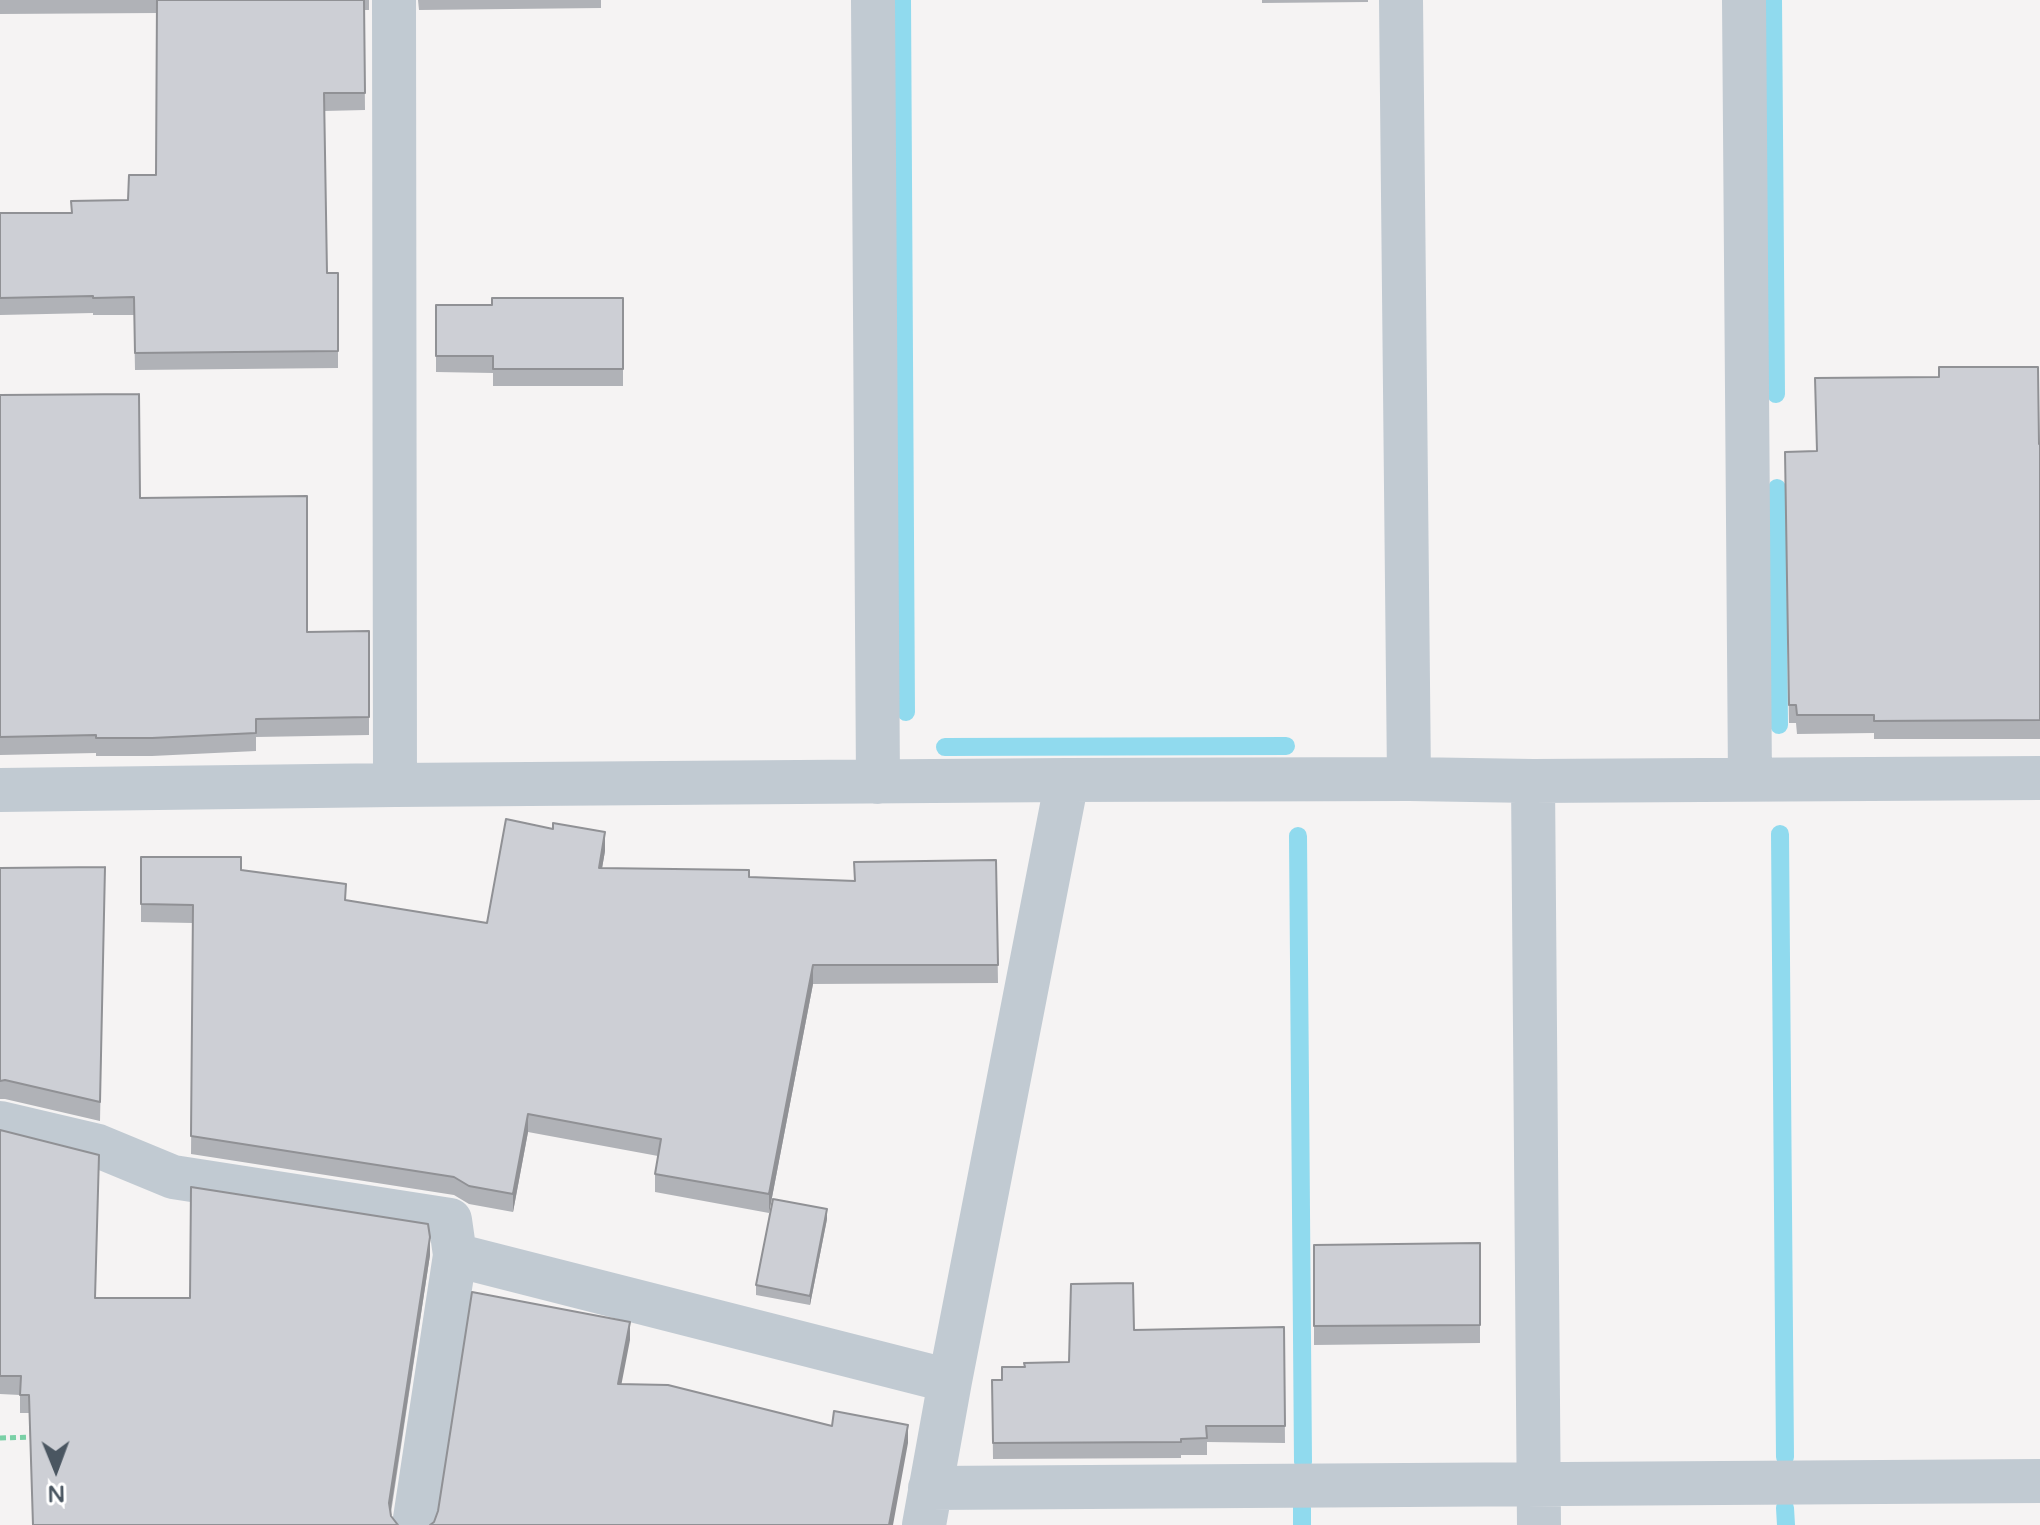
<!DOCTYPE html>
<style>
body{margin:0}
#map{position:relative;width:2040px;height:1525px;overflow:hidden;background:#f5f3f3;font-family:"Varela Round",sans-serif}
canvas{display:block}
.north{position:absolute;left:16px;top:1429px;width:80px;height:80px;-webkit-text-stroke:6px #fff;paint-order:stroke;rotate:179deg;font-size:22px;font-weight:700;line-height:32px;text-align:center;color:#4a5661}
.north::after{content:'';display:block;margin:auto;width:28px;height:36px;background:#4a5661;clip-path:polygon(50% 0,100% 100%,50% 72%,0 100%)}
</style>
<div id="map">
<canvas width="2040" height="1525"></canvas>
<div class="north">N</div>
</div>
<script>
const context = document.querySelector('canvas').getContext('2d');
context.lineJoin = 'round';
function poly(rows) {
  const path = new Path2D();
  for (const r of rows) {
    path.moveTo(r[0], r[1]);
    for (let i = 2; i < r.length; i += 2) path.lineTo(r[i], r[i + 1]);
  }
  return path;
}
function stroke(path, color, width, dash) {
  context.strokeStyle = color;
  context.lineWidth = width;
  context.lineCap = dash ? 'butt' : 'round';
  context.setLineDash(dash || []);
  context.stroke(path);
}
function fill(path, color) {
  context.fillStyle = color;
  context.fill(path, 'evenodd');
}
const stream = poly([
 [902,0,906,712],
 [1773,0,1776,394],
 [1777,488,1779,725],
 [945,747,1286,746],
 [1780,834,1785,1457],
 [1298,836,1303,1462],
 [1302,1508,1302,1525],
 [1785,1508,1786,1525]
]);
const path = poly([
 [0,1438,35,1437]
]);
const street = poly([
 [394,0,395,785],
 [873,0,878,782],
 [1401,0,1409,779],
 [1744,0,1750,779],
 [1533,781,1539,1525],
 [0,790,395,785,1067,780,1409,779,1533,781,2040,778],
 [0,1123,98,1146,173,1177,450,1220,455,1255,414,1525],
 [455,1255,950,1381],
 [930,1488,2040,1481],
 [924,1525,950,1381,1067,780]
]);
const wall = poly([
 [0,0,369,0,369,10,364,10,365,110,324,111,327,273,338,273,338,368,135,370,134,315,93,315,93,313,0,315,0,213,72,213,128,200,156,175,157,13,0,14],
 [418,0,601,0,601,8,419,10],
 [1199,0,1368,0,1368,2,1262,3,1262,0],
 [623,298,623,386,493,386,493,373,436,372,436,305,492,305],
 [0,395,140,498,307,632,369,631,369,735,256,737,256,751,152,756,96,756,96,753,0,755],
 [2040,444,2040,739,1874,739,1874,733,1797,734,1796,723,1789,723,1785,452],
 [605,851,602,868,749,877,854,881,996,860,998,983,813,984,769,1213,655,1192,655,1174,658,1156,528,1132,513,1212,469,1204,454,1195,191,1154,193,923,141,922,141,857,241,870,346,900,487,923],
 [105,867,100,1121,5,1099,0,1099,0,868],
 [0,1130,96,1298,190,1298,430,1255,391,1513,391,1516,398,1525,33,1525,29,1413,20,1413,20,1395,0,1394],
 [827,1219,810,1305,756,1295,756,1285],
 [1480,1243,1480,1343,1314,1345,1314,1245],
 [1284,1327,1285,1443,1207,1442,1207,1455,1181,1455,1181,1458,993,1459,992,1380,1002,1380,1025,1367,1069,1362,1134,1330]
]);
const shadedWall = poly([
 [605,832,605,851,599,886,599,868],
 [813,965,813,984,769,1213,769,1194],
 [528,1114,528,1132,513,1212,513,1194],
 [827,1209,827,1219,810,1305,810,1296],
 [430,1237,430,1255,389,1521,389,1503],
 [630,1322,630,1340,618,1402,618,1384],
 [908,1425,908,1443,893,1525,889,1525]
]);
const building = poly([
 [157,0,364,0,365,93,324,93,327,273,338,273,338,351,135,353,134,297,93,298,93,296,0,298,0,213,72,213,71,201,128,200,129,175,156,175,157,0],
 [492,298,623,298,623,369,493,369,493,356,436,356,436,305,492,305,492,298],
 [1939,367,2038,367,2039,444,2040,444,2040,720,1874,721,1874,715,1797,715,1796,705,1789,705,1785,452,1817,451,1815,378,1939,377,1939,367],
 [139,394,140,498,307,496,307,632,369,631,369,717,256,719,256,733,152,738,96,738,96,735,0,737,0,395,139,394],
 [506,819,553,829,553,823,605,832,599,868,749,870,749,877,855,881,854,862,996,860,998,965,813,965,769,1194,655,1174,661,1139,528,1114,513,1194,469,1186,454,1177,191,1136,193,905,141,904,141,857,241,857,241,870,346,884,345,900,487,923,506,819],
 [105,867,100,1102,5,1080,0,1081,0,868,105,867],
 [0,1130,99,1155,95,1298,190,1298,191,1187,428,1224,430,1237,389,1503,391,1516,398,1525,33,1525,29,1395,20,1395,21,1376,0,1376,0,1130],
 [773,1199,827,1209,810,1296,756,1285,773,1199],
 [1480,1243,1480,1325,1314,1326,1314,1245,1480,1243],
 [1133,1283,1134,1330,1284,1327,1285,1426,1206,1426,1207,1438,1181,1439,1181,1442,993,1443,992,1380,1002,1380,1002,1367,1025,1367,1024,1363,1069,1362,1071,1284,1133,1283],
 [472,1292,630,1322,618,1384,668,1385,832,1426,834,1411,908,1425,889,1525,430,1525,434,1522,438,1511,472,1292]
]);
stroke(stream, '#90daee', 18);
stroke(path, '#7ad0a6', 5, [6, 4]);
stroke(street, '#c1cad2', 44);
fill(wall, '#b0b2b7');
fill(shadedWall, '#909195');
fill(building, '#cdcfd5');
stroke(building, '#909195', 2);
</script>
